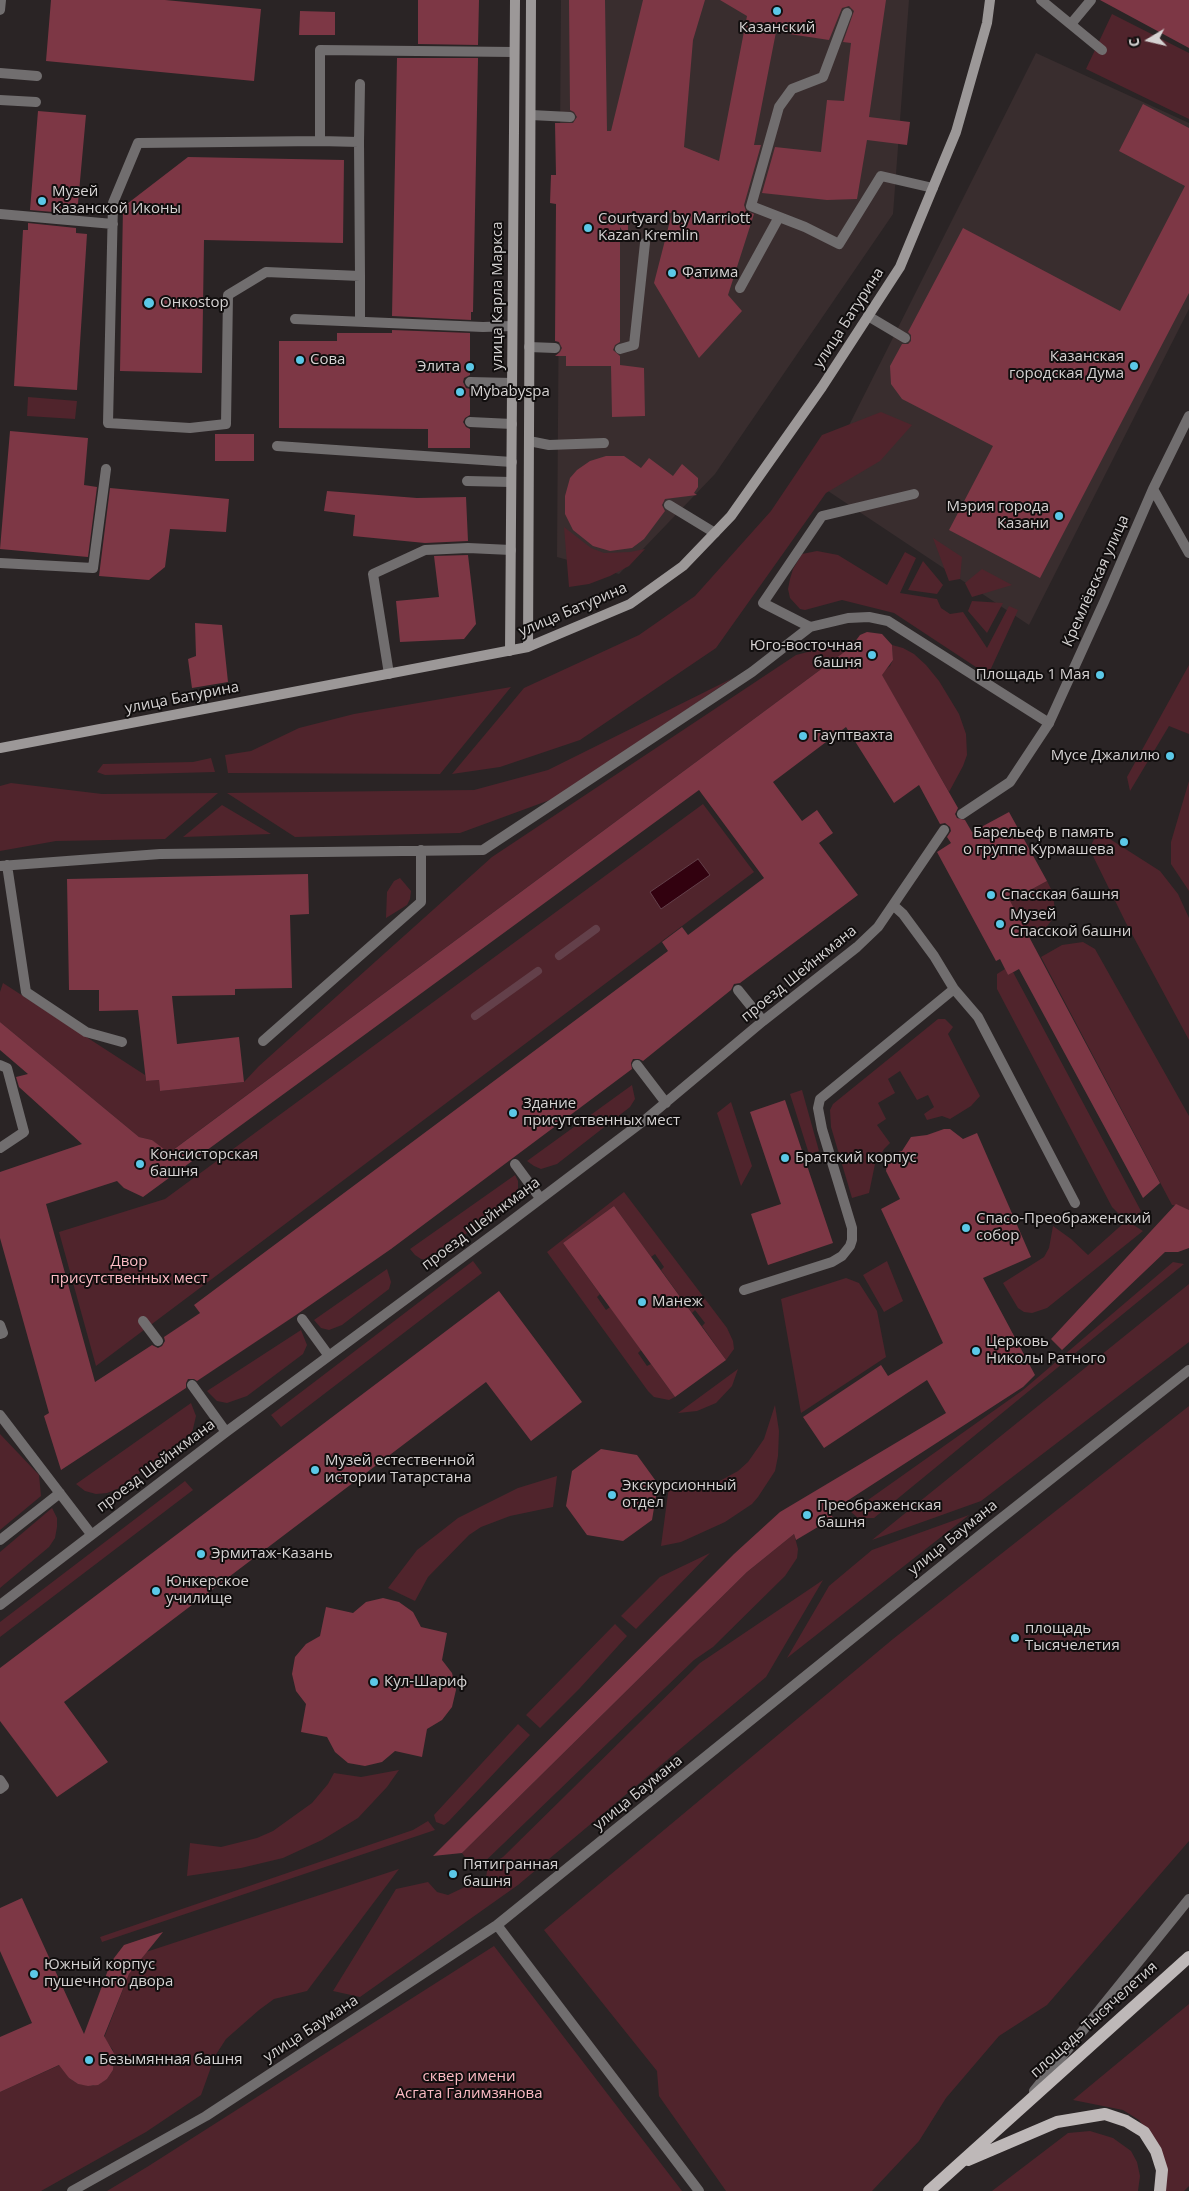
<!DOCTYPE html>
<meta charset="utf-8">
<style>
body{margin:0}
#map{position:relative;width:1189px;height:2191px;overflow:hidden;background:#2a2425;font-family:"Open Sans",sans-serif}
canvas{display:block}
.north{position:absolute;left:1124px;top:15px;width:50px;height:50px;-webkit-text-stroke:4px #110e0e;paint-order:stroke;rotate:261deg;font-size:14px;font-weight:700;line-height:20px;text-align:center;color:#d5d2d2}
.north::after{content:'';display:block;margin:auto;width:18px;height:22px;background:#d5d2d2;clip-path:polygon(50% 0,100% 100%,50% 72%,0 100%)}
</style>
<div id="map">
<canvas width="1189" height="2191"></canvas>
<div class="north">С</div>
</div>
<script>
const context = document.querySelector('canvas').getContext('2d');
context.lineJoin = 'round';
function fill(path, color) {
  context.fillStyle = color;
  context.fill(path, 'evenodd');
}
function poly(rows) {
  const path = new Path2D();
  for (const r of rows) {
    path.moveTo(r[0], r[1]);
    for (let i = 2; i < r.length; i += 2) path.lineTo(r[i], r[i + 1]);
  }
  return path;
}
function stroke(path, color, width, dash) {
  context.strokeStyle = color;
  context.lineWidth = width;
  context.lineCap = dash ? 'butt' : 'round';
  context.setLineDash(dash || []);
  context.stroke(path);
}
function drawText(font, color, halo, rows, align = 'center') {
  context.font = font + ' "Open Sans",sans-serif';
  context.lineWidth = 4;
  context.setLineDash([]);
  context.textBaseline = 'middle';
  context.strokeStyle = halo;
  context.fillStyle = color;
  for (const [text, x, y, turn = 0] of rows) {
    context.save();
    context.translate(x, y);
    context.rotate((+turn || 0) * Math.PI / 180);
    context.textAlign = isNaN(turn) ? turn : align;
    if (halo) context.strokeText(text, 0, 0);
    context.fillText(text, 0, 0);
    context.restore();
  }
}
const built = poly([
 [561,0,909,0,893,214,715,474,619,574,557,557],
 [1036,53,1189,123,1189,309,1029,625,819,485]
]);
const green = poly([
 [1112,14,1189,53,1189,119,1086,69],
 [28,397,77,401,75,419,27,416],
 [881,412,912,425,880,461,826,493,716,648,580,740,500,767,452,774,524,688,639,635,695,596,771,511,822,435],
 [564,527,591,548,604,553,630,552,645,549,629,566,610,576,589,584,569,587],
 [933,538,962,557,960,579,949,581],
 [817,551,838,555,887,585,905,552,916,558,900,593,937,599,941,608,950,614,963,612,987,648,1009,606,1018,610,988,675,894,613,842,600,805,610,800,609,790,598,788,589,790,579,793,569,802,554],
 [923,561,943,585,937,594,908,590],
 [982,569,1012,585,972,597,965,583],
 [972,601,1003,603,987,633,968,611],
 [854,640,851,647,166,1155,152,1140,139,1137,0,1022,0,992,3,983,145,1075,146,1081,159,1080,160,1091,244,1082,259,1066,492,857,796,655],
 [892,645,903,648,914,654,926,665,939,681,959,714,966,734,967,755,963,766,949,792,881,674,890,666,893,660],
 [1189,665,1189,734,1169,726,1130,791,1127,777],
 [733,678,558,797,460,833,295,837,227,793,474,790,548,770],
 [511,687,440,774,228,773,225,755,251,751,299,728,354,714],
 [211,758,215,772,105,775,97,772,103,764,193,762],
 [1189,781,1189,891,1171,864,1171,842],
 [11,783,102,794,218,793,165,839,56,841,0,851,0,786],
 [703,804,754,872,96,1366,59,1232,165,1199],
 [222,805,271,834,183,837],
 [1102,834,1160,871,1178,894,1189,918,1189,1040,1126,923,1093,856,1092,843,1095,838],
 [400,878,411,891,410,899,407,905,386,918,387,892,394,881],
 [1047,881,1053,893,1055,912,1051,921,1045,929,1030,937,1022,924,1018,925,1006,903],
 [1083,942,1095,949,1189,1116,1189,1211,1180,1206,1172,1205,1041,957,1062,945],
 [1005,969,1008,975,1013,972,1141,1211,1134,1218,1127,1221,1143,1231,1047,1308,1032,1313,1024,1312,1018,1308,1003,1283,1044,1257,1049,1248,1053,1226,1071,1239,1088,1255,1126,1221,1112,1207,997,989,997,974],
 [938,1019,945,1019,953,1027,948,1034,980,1096,971,1106,950,1119,942,1116,927,1120,924,1114,934,1107,928,1095,917,1100,900,1071,888,1079,895,1093,878,1103,886,1119,877,1125,890,1143,884,1149,875,1164,869,1193,852,1198,831,1127,830,1110,833,1104],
 [632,1085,635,1099,630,1107,557,1164,541,1169,534,1166,527,1161],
 [802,1090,819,1151,809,1154,790,1094],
 [731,1102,752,1166,741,1186,717,1113],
 [515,1175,518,1181,518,1191,507,1204,434,1257,428,1260,421,1259,415,1255,410,1249],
 [624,1192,727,1328,733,1341,734,1349,726,1360,702,1326,705,1323,695,1310,692,1313,661,1270,664,1267,655,1254,651,1257,614,1206,563,1243,600,1294,597,1297,606,1310,610,1307,641,1350,638,1353,647,1366,651,1364,675,1397,669,1400,654,1397,648,1391,547,1252],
 [473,1261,482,1273,281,1427,271,1415],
 [887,1261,903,1301,884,1312,863,1275],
 [1173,1262,1184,1264,874,1518,858,1518,851,1512,1023,1390],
 [387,1269,391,1282,389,1289,342,1325,329,1330,321,1328,314,1320],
 [846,1278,859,1283,877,1311,886,1357,801,1413,781,1299],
 [1189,1284,1189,1342,981,1501,872,1540],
 [301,1330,307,1345,303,1354,247,1396,227,1403,217,1401,207,1391],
 [738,1369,732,1386,716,1403,697,1411,678,1413],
 [191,1403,196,1416,192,1433,120,1488,107,1493,96,1494,85,1491,76,1484],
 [775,1405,779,1431,778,1456,775,1471,758,1497,752,1504,725,1522,681,1542,661,1546,669,1486,687,1489,700,1488,716,1483,738,1471,748,1462,764,1439],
 [1189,1406,1189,1841,1047,2005,999,2036,946,2098,919,2141,872,2191,726,2191,659,2096,657,2071,544,1930,893,1639],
 [0,1434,39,1475,41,1496,0,1530],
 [557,1476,553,1507,510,1516,481,1527,469,1535,428,1577,415,1601,388,1588,417,1550,458,1518,518,1488],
 [185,1481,193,1490,0,1637,0,1622],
 [52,1508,57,1518,57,1527,55,1538,49,1547,0,1588,0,1552],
 [969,1515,787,1658,829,1586,872,1550],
 [794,1534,798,1549,797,1558,785,1576,713,1647,694,1660,475,1871,462,1853,747,1572],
 [710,1553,636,1629,621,1616,660,1577],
 [823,1580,766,1677,518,1885,360,1997,333,1991,396,1889,428,1882,437,1892,448,1895,486,1877,488,1866,503,1857,700,1663],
 [615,1624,627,1636,580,1688,540,1728,526,1715],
 [518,1724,530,1735,449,1821,444,1825,436,1822,434,1815],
 [399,1770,387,1787,358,1818,322,1840,283,1858,241,1868,187,1876,190,1843,221,1847,257,1838,273,1831,312,1803,328,1784,334,1773,361,1777],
 [428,1821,435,1830,102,1942,100,1937,413,1830],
 [399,1869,307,1991,274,1999,259,2010,226,2039,215,2056,201,2095,146,2132,41,2191,0,2191,0,2092,62,2064,69,2078,78,2084,93,2086,107,2079,113,2070,115,2060,113,2050,104,2038,129,1974,146,1952],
 [494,1946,682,2191,107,2191,147,2167],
 [1189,2004,1189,2186,1184,2191,1165,2191,1159,2147,1139,2120,1123,2110,1073,2100],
 [1090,2131,1113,2138,1131,2151,1137,2162,1140,2176,1138,2191,992,2191,1068,2133]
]);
const water = poly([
 [698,859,710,875,661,909,650,892,698,859]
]);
const stream = poly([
 [559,956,596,929],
 [475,1016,538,971]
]);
const building = poly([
 [51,0,165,0,261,9,254,81,46,61],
 [418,0,479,0,478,45,418,44],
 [569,0,605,0,607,131,611,131,643,0,705,0,693,40,684,147,719,161,747,16,720,0,886,0,869,117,910,122,907,145,867,140,857,199,827,200,762,193,775,147,821,152,827,100,844,101,851,43,843,42,854,11,849,6,842,8,829,40,776,32,754,145,761,145,744,205,746,211,754,214,728,295,742,311,699,358,654,283,672,213,628,213,628,240,620,227,620,342,615,345,613,350,620,356,620,365,644,368,645,416,612,417,611,366,566,366,566,356,555,356,560,352,562,348,559,342,555,341,556,204,550,203,551,175,556,175,555,123,573,123,577,117,574,112,570,110],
 [1100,0,1189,0,1189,48],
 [300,11,335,12,335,35,299,35],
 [397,58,478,58,478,60,473,312,471,312,471,320,392,316],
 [1143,104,1189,128,1189,293,1040,578,949,530,993,446,902,399,891,384,890,366,902,344,908,344,911,341,911,335,908,332,963,228,1120,311,1185,186,1119,151],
 [38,111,86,115,77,214,30,210],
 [188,157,344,160,343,243,204,240,202,373,120,371,123,207],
 [28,223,76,228,76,233,87,234,77,390,14,386,23,230,28,230],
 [392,330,470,333,470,375,464,378,463,382,466,388,470,389,470,415,465,418,463,422,466,427,470,429,470,448,428,448,428,429,279,428,279,341,337,341,337,333,392,333],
 [10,431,88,438,84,485,97,487,88,557,0,549],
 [215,434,254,434,254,461,215,461],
 [606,456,624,456,641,468,649,458,673,476,682,464,698,478,698,487,694,493,697,495,665,499,662,505,665,511,644,539,632,548,610,551,593,546,573,530,565,514,565,496,570,478,577,470,590,461],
 [110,488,229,499,226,532,170,529,165,567,149,580,99,576],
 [327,491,417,498,466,497,468,541,425,543,353,536,355,515,324,511],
 [468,555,476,624,464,639,400,642,396,601,439,597,434,556],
 [195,623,222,625,228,682,192,688,188,659,196,656],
 [867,632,882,634,892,645,893,660,882,675,958,808,955,814,957,818,965,820,972,832,1009,812,1047,881,1010,901,1160,1183,1143,1198,1019,969,1008,975,1000,959,996,961,937,852,951,843,947,837,951,831,950,827,945,823,940,824,919,785,894,803,846,727,773,782,802,821,817,810,833,833,819,843,858,895,740,983,734,984,731,990,643,1061,639,1059,633,1059,631,1063,632,1069,391,1249,296,1315,197,1381,194,1379,188,1379,186,1383,186,1388,61,1470,44,1416,49,1413,0,1238,0,1172,82,1144,19,1087,16,1077,28,1074,0,1050,0,1022,139,1137,152,1140,169,1153,851,647,860,635],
 [699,790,764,878,688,935,682,927,662,942,668,951,194,1305,200,1313,164,1337,165,1341,162,1346,158,1348,152,1345,95,1382,46,1204,117,1181,124,1188,143,1197],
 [308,874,309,914,290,915,292,988,235,989,235,995,172,996,177,1044,239,1037,244,1082,160,1091,159,1080,146,1081,138,1010,99,1011,99,990,69,990,67,879],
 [785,1100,833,1243,768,1265,751,1214,781,1204,750,1112],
 [944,1129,950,1129,963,1139,977,1133,1031,1257,983,1278,1035,1375,1023,1387,830,1512,833,1518,796,1540,794,1534,747,1572,462,1853,433,1856,734,1554,780,1512,946,1413,927,1380,824,1448,803,1417,881,1365,888,1376,943,1343,881,1209,900,1199,886,1171,888,1159,894,1153,902,1151,911,1137,927,1135],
 [1176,1204,1189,1210,1189,1248,1178,1252,1165,1252,1062,1350,1051,1339],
 [614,1206,726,1360,675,1397,563,1243],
 [499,1291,582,1402,531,1441,486,1382,64,1702,108,1762,57,1797,0,1721,0,1668],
 [601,1449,637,1455,658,1484,652,1520,623,1541,587,1535,566,1506,572,1471],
 [383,1598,399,1602,413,1612,421,1627,447,1633,442,1660,452,1673,456,1690,452,1707,442,1720,427,1729,422,1757,395,1751,382,1762,365,1766,348,1763,335,1752,327,1737,301,1732,306,1704,296,1691,292,1674,295,1657,306,1644,320,1636,326,1607,353,1613,366,1602],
 [22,1898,84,2034,111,1962,124,1945,163,1932,129,1974,104,2036,115,2055,113,2070,107,2079,98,2085,88,2086,78,2084,69,2078,59,2065,0,2092,0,2037,32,2023,0,1951,0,1908]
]);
const service = poly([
 [1041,0,1102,50],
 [847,13,823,77,792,89,779,107,751,206,805,227,839,244,881,176,933,188],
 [1071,24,1091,0],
 [0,73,37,76],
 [0,100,36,102],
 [531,115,570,117],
 [320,141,359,142,360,276,266,272,228,295,226,424,190,428,108,423,113,203,138,143,320,141],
 [320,141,320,50,514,52],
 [359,142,360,84],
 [0,214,113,224],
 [360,276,360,321],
 [740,288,779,217],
 [868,316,905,338],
 [295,319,483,327,512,326],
 [529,347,555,348],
 [620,349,634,345,645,243],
 [470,382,512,383],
 [470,422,512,424],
 [529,441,549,445,604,443],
 [277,446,512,462],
 [467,481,511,482],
 [669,505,715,533],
 [0,563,93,568,106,469],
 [810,627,763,603,822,516,914,494],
 [389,674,373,574,425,550,468,548,511,550],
 [7,865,26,992,86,1032,122,1042],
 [0,866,160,854,483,850,752,672,810,627,848,618,869,617,888,621,1049,723],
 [893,905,903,914,934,956,954,989,978,1017,1075,1203],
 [738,990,763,1021],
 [263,1041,421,902,421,850],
 [0,1065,7,1068,24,1132,0,1148],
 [637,1065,666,1103],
 [515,1164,540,1198],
 [744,1290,832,1262,842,1256,850,1246,852,1240,852,1228,822,1129,818,1108,820,1099,954,989],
 [302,1319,329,1356],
 [143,1321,158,1341],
 [0,1325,3,1333,0,1334],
 [192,1385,226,1432],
 [0,1415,91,1534],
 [0,1540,60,1493],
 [0,1605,226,1432,502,1228,646,1119,763,1021,857,947,878,927,944,830],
 [0,1780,4,1786,0,1789]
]);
const minor = poly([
 [1153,489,1189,553],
 [962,814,1010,782,1049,723,1104,602,1153,489,1189,416],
 [497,1925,699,2191],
 [72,2191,206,2116,497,1925,989,1528,1189,1370]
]);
const tertiary = poly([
 [0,10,1,0],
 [1034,2091,1189,1899]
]);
const secondary = poly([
 [528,647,531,0],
 [510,651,515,0],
 [0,748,528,647,630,604,683,566,731,516,822,387,900,267,956,132,987,23,990,0]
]);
const primary = poly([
 [968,2160,1057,2122,1105,2114,1126,2121,1144,2132,1156,2151,1162,2170,1160,2191],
 [929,2191,1189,1957]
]);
const markers = [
 [777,11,5,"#5bc8e7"],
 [42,201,5,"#5bc8e7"],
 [588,228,5,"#5bc8e7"],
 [672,273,5,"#5bc8e7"],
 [149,303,6,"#5bc8e7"],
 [300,360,5,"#5bc8e7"],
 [1134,366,5,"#5bc8e7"],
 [470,367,5,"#5bc8e7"],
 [460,392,5,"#5bc8e7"],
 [1059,516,5,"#5bc8e7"],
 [872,655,5,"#5bc8e7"],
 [1100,675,5,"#5bc8e7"],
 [803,736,5,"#5bc8e7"],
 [1170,756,5,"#5bc8e7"],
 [1124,842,5,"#5bc8e7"],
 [991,895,5,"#5bc8e7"],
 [1000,924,5,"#5bc8e7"],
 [513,1113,5,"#5bc8e7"],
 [785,1158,5,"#5bc8e7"],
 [140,1164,5,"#5bc8e7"],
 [966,1228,5,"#5bc8e7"],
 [642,1302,5,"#5bc8e7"],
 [976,1351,5,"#5bc8e7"],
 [315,1470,5,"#5bc8e7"],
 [612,1495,5,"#5bc8e7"],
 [807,1515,5,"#5bc8e7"],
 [201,1554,5,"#5bc8e7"],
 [156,1591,5,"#5bc8e7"],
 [1015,1638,5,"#5bc8e7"],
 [374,1682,5,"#5bc8e7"],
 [453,1874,5,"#5bc8e7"],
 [34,1974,5,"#5bc8e7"],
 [89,2060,5,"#5bc8e7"]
];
const poiNames = [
 ["Казанский",777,28,"center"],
 ["Музей",52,192],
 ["Казанской Иконы",52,209],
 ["Courtyard by Marriott",598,219],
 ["Kazan Kremlin",598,236],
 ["Фатима",682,273],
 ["Онкоstop",160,303],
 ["Казанская",1124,357,"right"],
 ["городская Дума",1124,374,"right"],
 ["Сова",310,360],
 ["Элита",460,367,"right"],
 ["Mybabyspa",470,392],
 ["Мэрия города",1049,507,"right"],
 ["Казани",1049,524,"right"],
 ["Юго-восточная",862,646,"right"],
 ["башня",862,663,"right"],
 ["Площадь 1 Мая",1090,675,"right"],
 ["Гауптвахта",813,736],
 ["Мусе Джалилю",1160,756,"right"],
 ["Барельеф в память",1114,833,"right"],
 ["о группе Курмашева",1114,850,"right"],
 ["Спасская башня",1001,895],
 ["Музей",1010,915],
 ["Спасской башни",1010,932],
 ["Здание",523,1104],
 ["присутственных мест",523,1121],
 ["Консисторская",150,1155],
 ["башня",150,1172],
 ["Братский корпус",795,1158],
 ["Спасо-Преображенский",976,1219],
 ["собор",976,1236],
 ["Манеж",652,1302],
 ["Церковь",986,1342],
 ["Николы Ратного",986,1359],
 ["Музей естественной",325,1461],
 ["истории Татарстана",325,1478],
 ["Экскурсионный",622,1486],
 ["отдел",622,1503],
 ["Преображенская",817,1506],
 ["башня",817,1523],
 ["Эрмитаж-Казань",211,1554],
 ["Юнкерское",166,1582],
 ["училище",166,1599],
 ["площадь",1025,1629],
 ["Тысячелетия",1025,1646],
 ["Кул-Шариф",384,1682],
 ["Пятигранная",463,1865],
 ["башня",463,1882],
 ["Южный корпус",44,1965],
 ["пушечного двора",44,1982],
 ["Безымянная башня",99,2060]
];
const streetNames = [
 ["улица Карла Маркса",498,296,-90],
 ["улица Батурина",849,318,-57],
 ["Кремлёвская улица",1096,581,-66],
 ["улица Батурина",573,610,-23],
 ["улица Батурина",182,698,-11],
 ["проезд Шейнкмана",799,974,-39],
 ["проезд Шейнкмана",481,1224,-37],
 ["проезд Шейнкмана",156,1466,-37],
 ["улица Баумана",953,1538,-39],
 ["улица Баумана",638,1793,-39],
 ["площадь Тысячелетия",1094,2020,-42],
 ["улица Баумана",311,2029,-33]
];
const parkNames = [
 ["Двор",129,1262],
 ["присутственных мест",129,1279],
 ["сквер имени",469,2077],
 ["Асгата Галимзянова",469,2094]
];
fill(built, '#392d2e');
fill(green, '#50242c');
fill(water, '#32010f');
stroke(water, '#63404a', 1);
stroke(stream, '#63404a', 8);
fill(building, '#7d3745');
stroke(service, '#716e6f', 10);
stroke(minor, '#716e6f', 10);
stroke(tertiary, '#716e6f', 10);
stroke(secondary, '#9c9898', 10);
stroke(primary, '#beb8b8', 12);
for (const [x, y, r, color] of markers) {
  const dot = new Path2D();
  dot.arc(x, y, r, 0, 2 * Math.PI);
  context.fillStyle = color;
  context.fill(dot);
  stroke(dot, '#110e0e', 2);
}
drawText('15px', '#d5d2d2', '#110e0e', poiNames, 'left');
drawText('15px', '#d5d2d2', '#110e0e', streetNames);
drawText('15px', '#fcbbc4', '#110e0e', parkNames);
</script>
